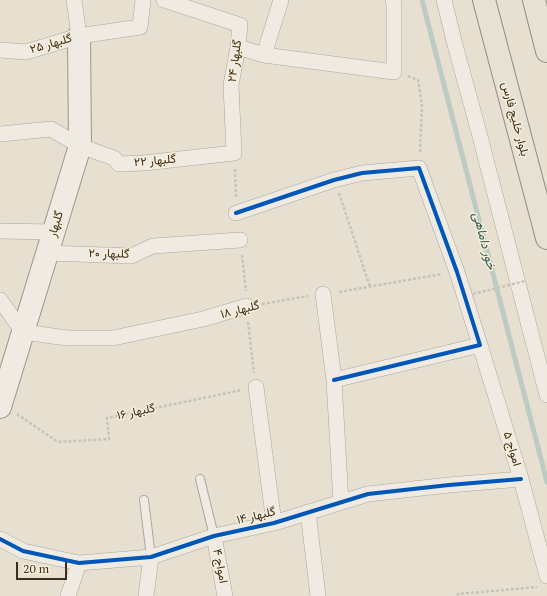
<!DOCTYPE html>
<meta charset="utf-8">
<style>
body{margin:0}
#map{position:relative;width:547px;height:596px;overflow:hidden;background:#e7e0d1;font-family:"PT Serif",serif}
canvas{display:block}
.scale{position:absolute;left:16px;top:562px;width:51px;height:18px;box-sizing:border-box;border:2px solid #3d2e20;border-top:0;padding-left:5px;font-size:12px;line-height:14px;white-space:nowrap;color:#3d2e20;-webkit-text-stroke:3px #f7eed8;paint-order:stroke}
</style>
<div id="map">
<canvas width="547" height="596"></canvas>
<div class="scale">20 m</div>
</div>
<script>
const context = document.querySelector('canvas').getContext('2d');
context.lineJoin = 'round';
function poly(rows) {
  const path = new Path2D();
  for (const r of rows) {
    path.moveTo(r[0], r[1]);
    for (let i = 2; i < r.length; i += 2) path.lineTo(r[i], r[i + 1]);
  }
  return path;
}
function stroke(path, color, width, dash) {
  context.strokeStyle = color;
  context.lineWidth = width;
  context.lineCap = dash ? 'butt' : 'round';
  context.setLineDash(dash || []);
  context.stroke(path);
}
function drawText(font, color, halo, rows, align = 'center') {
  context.font = font + ' "PT Serif",Vazirmatn,serif';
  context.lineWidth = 3;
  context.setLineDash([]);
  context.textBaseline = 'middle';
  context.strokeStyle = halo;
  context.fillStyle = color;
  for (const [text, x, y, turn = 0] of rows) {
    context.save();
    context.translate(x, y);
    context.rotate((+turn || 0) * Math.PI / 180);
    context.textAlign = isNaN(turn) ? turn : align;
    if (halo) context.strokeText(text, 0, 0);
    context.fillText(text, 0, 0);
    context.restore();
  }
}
const stream = poly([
 [422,0,547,482]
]);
const path = poly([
 [408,76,418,80,422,105,420,153],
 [235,169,236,198],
 [339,193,370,287],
 [242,255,246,291],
 [339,292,442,274],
 [262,304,308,296],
 [248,322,254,373],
 [17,414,58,442,109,439,107,418,242,390],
 [458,596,458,594,537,587]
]);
const lane = poly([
 [200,479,214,536],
 [144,500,151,557]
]);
const street = poly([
 [74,0,79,36],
 [444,0,455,45,477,125,547,395],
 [238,47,264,55,394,72,394,5,393,0],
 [0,50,26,52,79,36,140,27,143,0],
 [264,55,281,0],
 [0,134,51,129,80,146,114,158,119,164,144,163,234,153,231,85,238,47,240,25,164,0],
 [236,213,334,180,362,173,419,168,457,272,480,345,334,380],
 [0,231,53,232],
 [47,253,131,256,153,246,240,240],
 [323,294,334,380,341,502],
 [0,300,23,332,67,338,113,338,203,319,247,306],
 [480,345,521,479,547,576],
 [256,387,274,523],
 [308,512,318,596],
 [214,536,225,596],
 [0,539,23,551,79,563,151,557,214,536,274,523,368,494,449,485,521,479],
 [68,596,79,563],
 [146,596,151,557]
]);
const secondary = poly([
 [0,407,80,146,79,36]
]);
const primary = poly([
 [484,0,547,238],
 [534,0,547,51]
]);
const pathBridge = poly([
 [473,294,525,281]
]);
const cycleway = poly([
 [236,213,334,180,362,173,419,168,457,272,480,345,334,380],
 [0,539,23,551,79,563,151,557,214,536,274,523,368,494,449,485,521,479]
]);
const streetNames = [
 ["گلبهار ۲۵",51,44,-16],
 ["گلبهار ۲۴",235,61,-82],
 ["بلوار خلیج فارس",515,119,75],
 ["گلبهار ۲۲",155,161,-5],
 ["گلبهار",56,224,-73],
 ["گلبهار ۲۰",109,254,1],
 ["گلبهار ۱۸",240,310,-14],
 ["گلبهار ۱۶",136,412,-12],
 ["امواج ۵",512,449,73],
 ["گلبهار ۱۴",256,516,-13],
 ["امواج ۴",220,566,79]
];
const waterNames = [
 ["خور داماهی",484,241,75]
];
stroke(stream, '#bcccc2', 5);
stroke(lane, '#ada599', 10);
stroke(street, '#ada599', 16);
stroke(secondary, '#9c958a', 24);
stroke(primary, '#928b80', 24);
stroke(path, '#c8c2b9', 2.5, [3, 2]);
stroke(lane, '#efebe3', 8);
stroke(street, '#efebe3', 15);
stroke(secondary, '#efebe3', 22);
stroke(primary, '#e6e1d4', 22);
stroke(pathBridge, '#c8c2b9', 2.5, [3, 2]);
stroke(cycleway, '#0057b8', 4);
drawText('12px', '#3d2e20', '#f7eed8', streetNames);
drawText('italic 13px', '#2f5d5a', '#f7eed8', waterNames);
</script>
